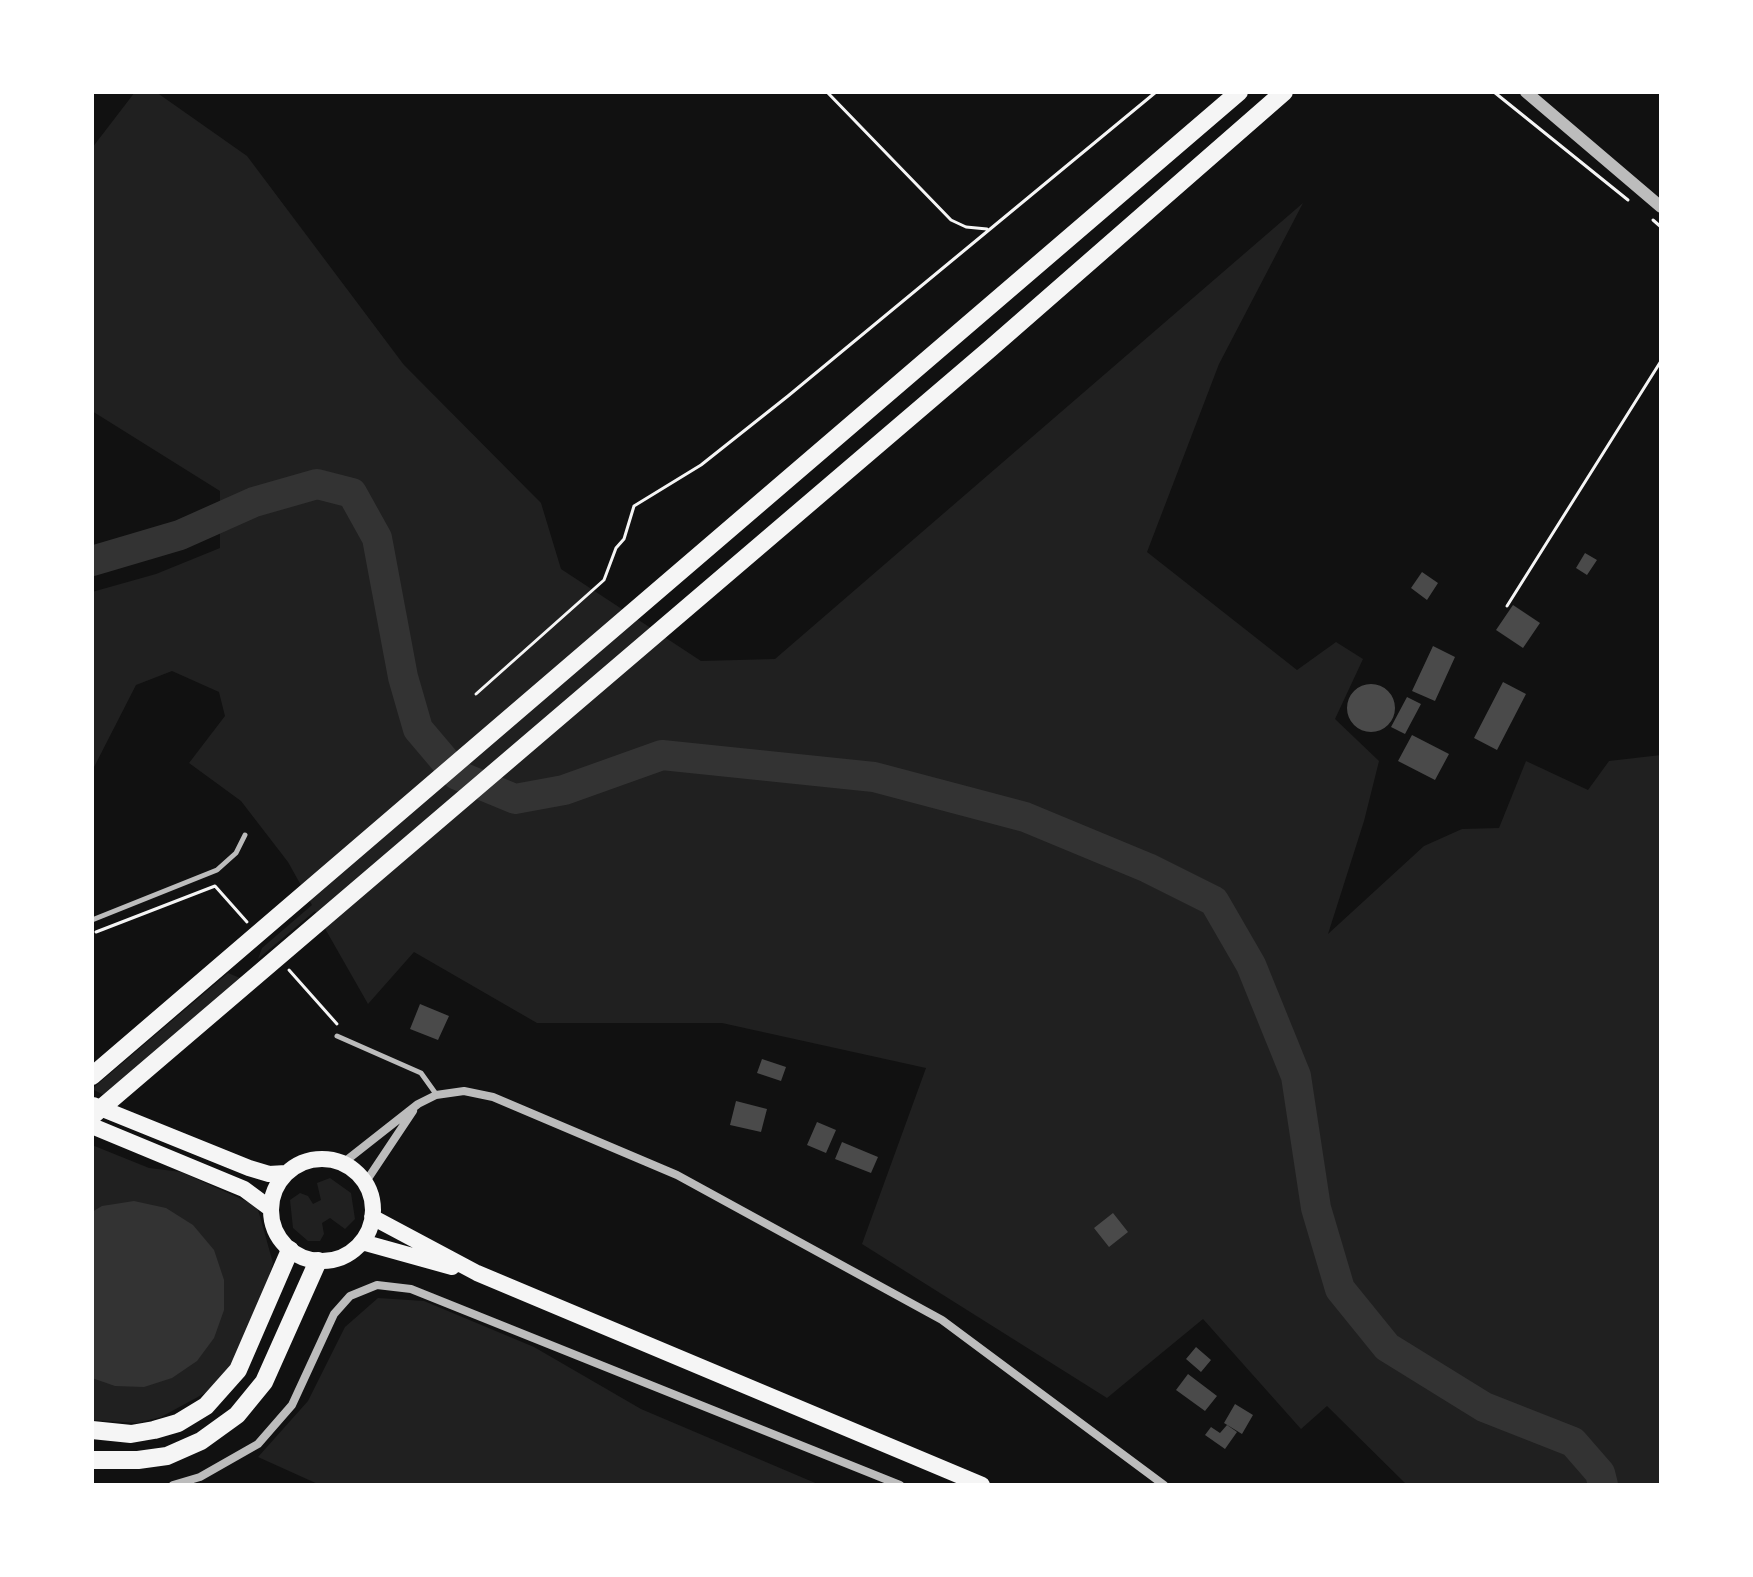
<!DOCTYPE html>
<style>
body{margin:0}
#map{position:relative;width:1753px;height:1577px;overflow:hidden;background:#111;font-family:"Space Grotesk",sans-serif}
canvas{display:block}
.frame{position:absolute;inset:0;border:94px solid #fff;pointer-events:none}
</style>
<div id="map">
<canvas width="1753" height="1577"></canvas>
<div class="frame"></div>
</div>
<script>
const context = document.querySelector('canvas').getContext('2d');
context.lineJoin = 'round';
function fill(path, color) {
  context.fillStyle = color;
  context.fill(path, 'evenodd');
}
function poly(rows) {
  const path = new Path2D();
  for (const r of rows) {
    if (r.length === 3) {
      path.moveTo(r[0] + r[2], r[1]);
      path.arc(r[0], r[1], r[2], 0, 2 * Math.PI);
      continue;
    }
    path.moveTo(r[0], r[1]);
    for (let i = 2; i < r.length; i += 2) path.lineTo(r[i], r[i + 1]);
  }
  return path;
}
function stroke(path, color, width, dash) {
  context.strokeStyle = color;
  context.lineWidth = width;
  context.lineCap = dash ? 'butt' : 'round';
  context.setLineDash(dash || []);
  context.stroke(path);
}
const green = poly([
 [135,92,156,92,247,156,404,365,541,503,561,569,701,661,775,659,1303,203,1219,364,1147,552,1297,670,1336,642,1363,659,1335,719,1379,761,1364,821,1328,934,1424,846,1462,829,1499,828,1526,761,1588,790,1609,761,1661,755,1661,1485,1407,1485,1327,1406,1301,1429,1203,1319,1107,1398,862,1244,926,1068,722,1023,537,1023,414,952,368,1004,315,911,258,959,262,948,312,905,288,862,241,801,189,763,225,716,219,692,172,671,136,685,92,771,92,592,156,574,220,548,220,491,92,411,92,148],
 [228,973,240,978,104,1095,92,1089],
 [92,1145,149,1168,181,1172,257,1206,273,1263,262,1301,233,1362,207,1392,161,1417,137,1423,92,1420],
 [330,1178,351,1193,355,1219,345,1229,330,1218,322,1223,324,1234,320,1241,308,1241,293,1228,290,1200,300,1193,308,1196,313,1204,321,1200,317,1183],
 [378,1298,424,1301,534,1347,641,1409,820,1485,320,1485,258,1457,308,1401,345,1327]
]);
const water = poly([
 [134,1201,166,1208,193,1225,214,1250,224,1280,224,1310,214,1338,197,1361,172,1378,144,1387,115,1386,92,1378,92,1212,102,1206]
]);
const river = poly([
 [92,561,180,535,254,502,317,484,352,493,377,538,403,677,418,729,457,775,515,799,564,790,662,755,874,777,1025,817,1148,868,1214,901,1251,965,1296,1076,1316,1208,1340,1289,1387,1347,1484,1407,1573,1442,1600,1473,1603,1485]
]);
const building = poly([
 [1585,553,1597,560,1587,575,1576,568],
 [1422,572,1438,583,1427,600,1411,588],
 [1513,605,1540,623,1523,648,1496,630],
 [1433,646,1455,657,1435,701,1412,691],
 [1503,682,1526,694,1497,750,1474,738],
 [1371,708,24],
 [1407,697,1421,704,1405,734,1391,727],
 [1412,735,1449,754,1435,780,1398,761],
 [420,1004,449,1016,438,1040,410,1029],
 [762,1059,786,1067,781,1081,757,1073],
 [736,1101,767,1109,761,1132,730,1125],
 [817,1122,836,1130,826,1153,807,1145],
 [842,1142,878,1157,871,1173,835,1159],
 [1113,1213,1128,1232,1109,1247,1094,1228],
 [1196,1347,1211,1360,1201,1372,1186,1359],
 [1188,1374,1217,1396,1205,1411,1176,1390],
 [1235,1404,1253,1415,1242,1434,1224,1423],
 [1227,1425,1237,1432,1225,1449,1205,1435,1211,1427,1220,1433]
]);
const path = poly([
 [827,92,951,220,966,227,987,229],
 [1494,92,1628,200],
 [1653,220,1661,227],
 [1507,606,1661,361],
 [476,694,604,580,616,548,624,539,634,506,701,465,788,396,1156,92],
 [96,932,215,886,247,922],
 [289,970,337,1024]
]);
const service = poly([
 [92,920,217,870,236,853,245,835],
 [337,1036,421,1073,436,1094]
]);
const minor = poly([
 [343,1163,418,1104,436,1095,464,1091,493,1097,677,1175,942,1320,1164,1485],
 [365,1183,413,1111],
 [173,1485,200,1477,258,1444,292,1405,334,1314,350,1296,377,1285,411,1289,900,1485]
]);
const tertiary = poly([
 [1526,92,1661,207]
]);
const primary = poly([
 [93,1105,249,1168,269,1174,286,1173],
 [92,1126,244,1189,271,1209],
 [322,1210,51],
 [372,1217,477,1273,982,1485],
 [362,1242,452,1267]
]);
const motorway = poly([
 [92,1076,1239,92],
 [92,1116,991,348,1284,92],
 [92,1430,131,1434,154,1430,178,1423,206,1406,238,1370,290,1250],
 [92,1460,138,1460,167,1456,201,1441,237,1415,264,1382,318,1261]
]);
fill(green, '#202020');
fill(water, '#333');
stroke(river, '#333', 30);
fill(building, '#4a4a4a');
stroke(path, '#f5f5f5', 3);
stroke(service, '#bcbcbc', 5);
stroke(minor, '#bcbcbc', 8);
stroke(tertiary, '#bcbcbc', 12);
stroke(primary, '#f5f5f5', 16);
stroke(motorway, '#f5f5f5', 18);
</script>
